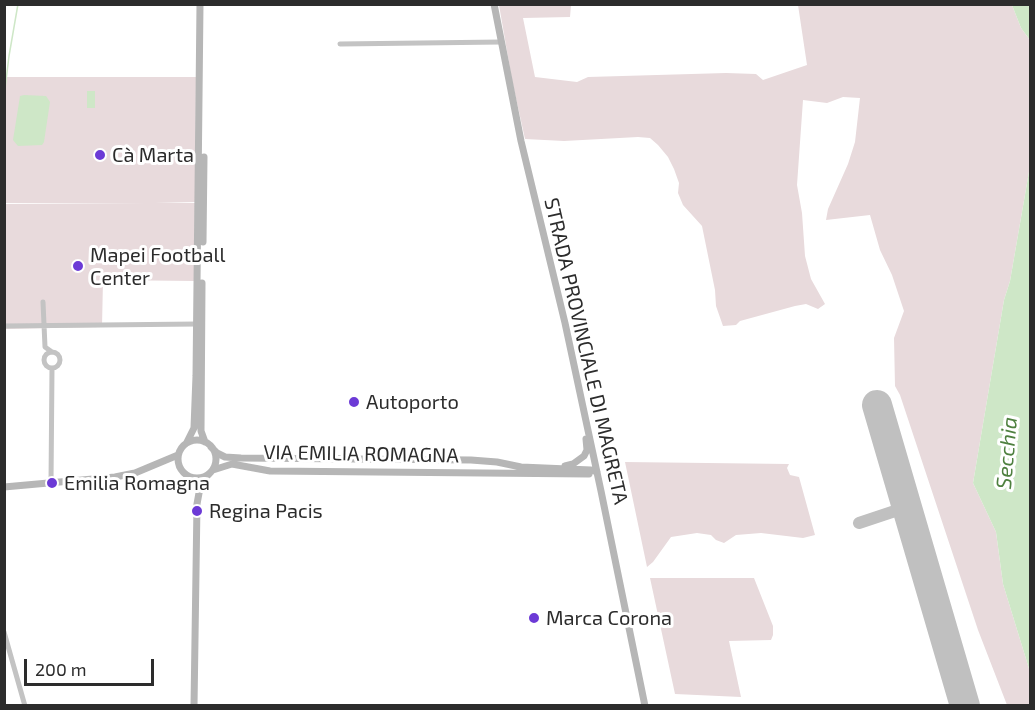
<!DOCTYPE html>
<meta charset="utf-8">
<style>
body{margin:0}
#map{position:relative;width:1035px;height:710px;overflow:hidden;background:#fff;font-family:"Exo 2",sans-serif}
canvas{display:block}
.frame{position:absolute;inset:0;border:6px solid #2c2c2c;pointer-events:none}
.scale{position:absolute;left:24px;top:659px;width:130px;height:27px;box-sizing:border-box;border:3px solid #2c2c2c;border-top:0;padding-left:8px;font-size:18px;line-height:21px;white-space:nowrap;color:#2c2c2c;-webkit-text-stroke:4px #fff;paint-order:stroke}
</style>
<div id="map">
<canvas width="1035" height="710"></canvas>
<div class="frame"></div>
<div class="scale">200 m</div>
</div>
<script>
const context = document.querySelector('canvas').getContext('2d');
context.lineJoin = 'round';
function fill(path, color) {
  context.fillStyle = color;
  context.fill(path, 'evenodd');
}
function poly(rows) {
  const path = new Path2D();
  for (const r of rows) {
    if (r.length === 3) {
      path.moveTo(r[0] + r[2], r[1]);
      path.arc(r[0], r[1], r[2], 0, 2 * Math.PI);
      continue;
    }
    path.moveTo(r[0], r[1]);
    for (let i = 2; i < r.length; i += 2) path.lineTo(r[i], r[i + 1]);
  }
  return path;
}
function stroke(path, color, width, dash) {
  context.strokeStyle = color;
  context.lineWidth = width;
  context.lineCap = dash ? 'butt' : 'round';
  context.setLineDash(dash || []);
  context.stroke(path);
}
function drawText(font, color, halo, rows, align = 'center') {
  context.font = font + ' "Exo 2",sans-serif';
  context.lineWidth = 6;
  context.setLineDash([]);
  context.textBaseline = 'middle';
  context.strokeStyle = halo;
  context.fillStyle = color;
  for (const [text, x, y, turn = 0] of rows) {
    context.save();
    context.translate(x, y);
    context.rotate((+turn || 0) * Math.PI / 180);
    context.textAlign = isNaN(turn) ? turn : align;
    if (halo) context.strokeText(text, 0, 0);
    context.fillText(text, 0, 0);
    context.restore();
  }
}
const green = poly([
 [499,5,571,5,570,17,523,18,535,77,577,82,588,77,726,73,756,74,763,80,807,65,798,5,1012,5,1021,28,1030,40,1030,166,1010,281,1004,300,973,483,996,532,1003,584,1030,672,1030,705,1007,705,978,630,900,395,895,386,894,338,904,311,892,275,880,250,870,215,826,220,828,209,848,164,855,142,860,98,843,97,827,103,803,100,797,185,802,213,805,256,811,279,825,304,818,309,806,304,795,306,740,321,736,325,723,326,716,306,715,290,702,226,683,205,678,193,679,183,674,169,668,157,658,145,650,138,638,137,564,141,525,139,512,80],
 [5,77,196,77,195,202,155,203,195,203,194,281,103,280,102,327,5,329,4,204,147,203,5,203],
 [625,462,789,464,787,468,790,475,799,477,815,535,803,538,761,533,736,535,724,543,716,540,711,535,697,533,671,537,653,562,647,567],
 [650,578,754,578,773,626,773,635,771,640,729,641,741,697,675,694]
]);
const water = poly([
 [1012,5,1030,5,1030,40,1021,28],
 [87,91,95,91,95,108,87,108],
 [24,95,46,96,50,102,44,142,42,145,18,146,13,140,20,96],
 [1030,166,1030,672,1003,584,996,532,973,483,1004,300,1010,281]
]);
const stream = poly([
 [4,97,9,56,18,4]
]);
const taxiway = poly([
 [859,523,907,507]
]);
const runway = poly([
 [877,405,965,706]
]);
const street = poly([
 [340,44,501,42],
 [43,302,45,347,52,352],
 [4,326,197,324],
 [52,360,8],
 [51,483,52,368],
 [4,632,25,706]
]);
const secondary = poly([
 [494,4,521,141,565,323,601,491,645,706],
 [203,242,204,157],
 [202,283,201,431,205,442],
 [197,459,19],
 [187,442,194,428,196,376,200,4],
 [211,447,217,453,225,457,241,458,471,460,497,462,521,467,591,470,597,472],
 [565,466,573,464,584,456,587,450,586,439],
 [213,470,232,464,270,471,589,474],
 [4,487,115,477,135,473,178,455],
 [194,706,197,504,201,482,209,474]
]);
const markers = [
 [100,155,6,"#6c3ad6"],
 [78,266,6,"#6c3ad6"],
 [354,402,6,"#6c3ad6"],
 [52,483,6,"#6c3ad6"],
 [197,511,6,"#6c3ad6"],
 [534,618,6,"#6c3ad6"]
];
const poiNames = [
 ["Cà Marta",112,155],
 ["Mapei Football",90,255],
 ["Center",90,278],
 ["Autoporto",366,402],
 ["Emilia Romagna",64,483],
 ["Regina Pacis",209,511],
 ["Marca Corona",546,618]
];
const streetNames = [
 ["STRADA PROVINCIALE DI MAGRETA",586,351,77],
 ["VIA EMILIA ROMAGNA",361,454,1]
];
const waterNames = [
 ["Secchia",1007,453,-85]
];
fill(green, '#e8dadc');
fill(water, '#cee7c7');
stroke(stream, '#cee7c7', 1.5);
stroke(taxiway, '#c0c0c0', 12);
stroke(runway, '#c0c0c0', 30);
stroke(street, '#c3c3c3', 5);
stroke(secondary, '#b6b6b6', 7);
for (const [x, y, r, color] of markers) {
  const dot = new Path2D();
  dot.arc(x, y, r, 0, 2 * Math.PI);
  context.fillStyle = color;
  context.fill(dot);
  stroke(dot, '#fff', 2);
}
drawText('20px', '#2c2c2c', '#fff', poiNames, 'left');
drawText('20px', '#2c2c2c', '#fff', streetNames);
drawText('italic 21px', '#4e803f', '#fff', waterNames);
</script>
